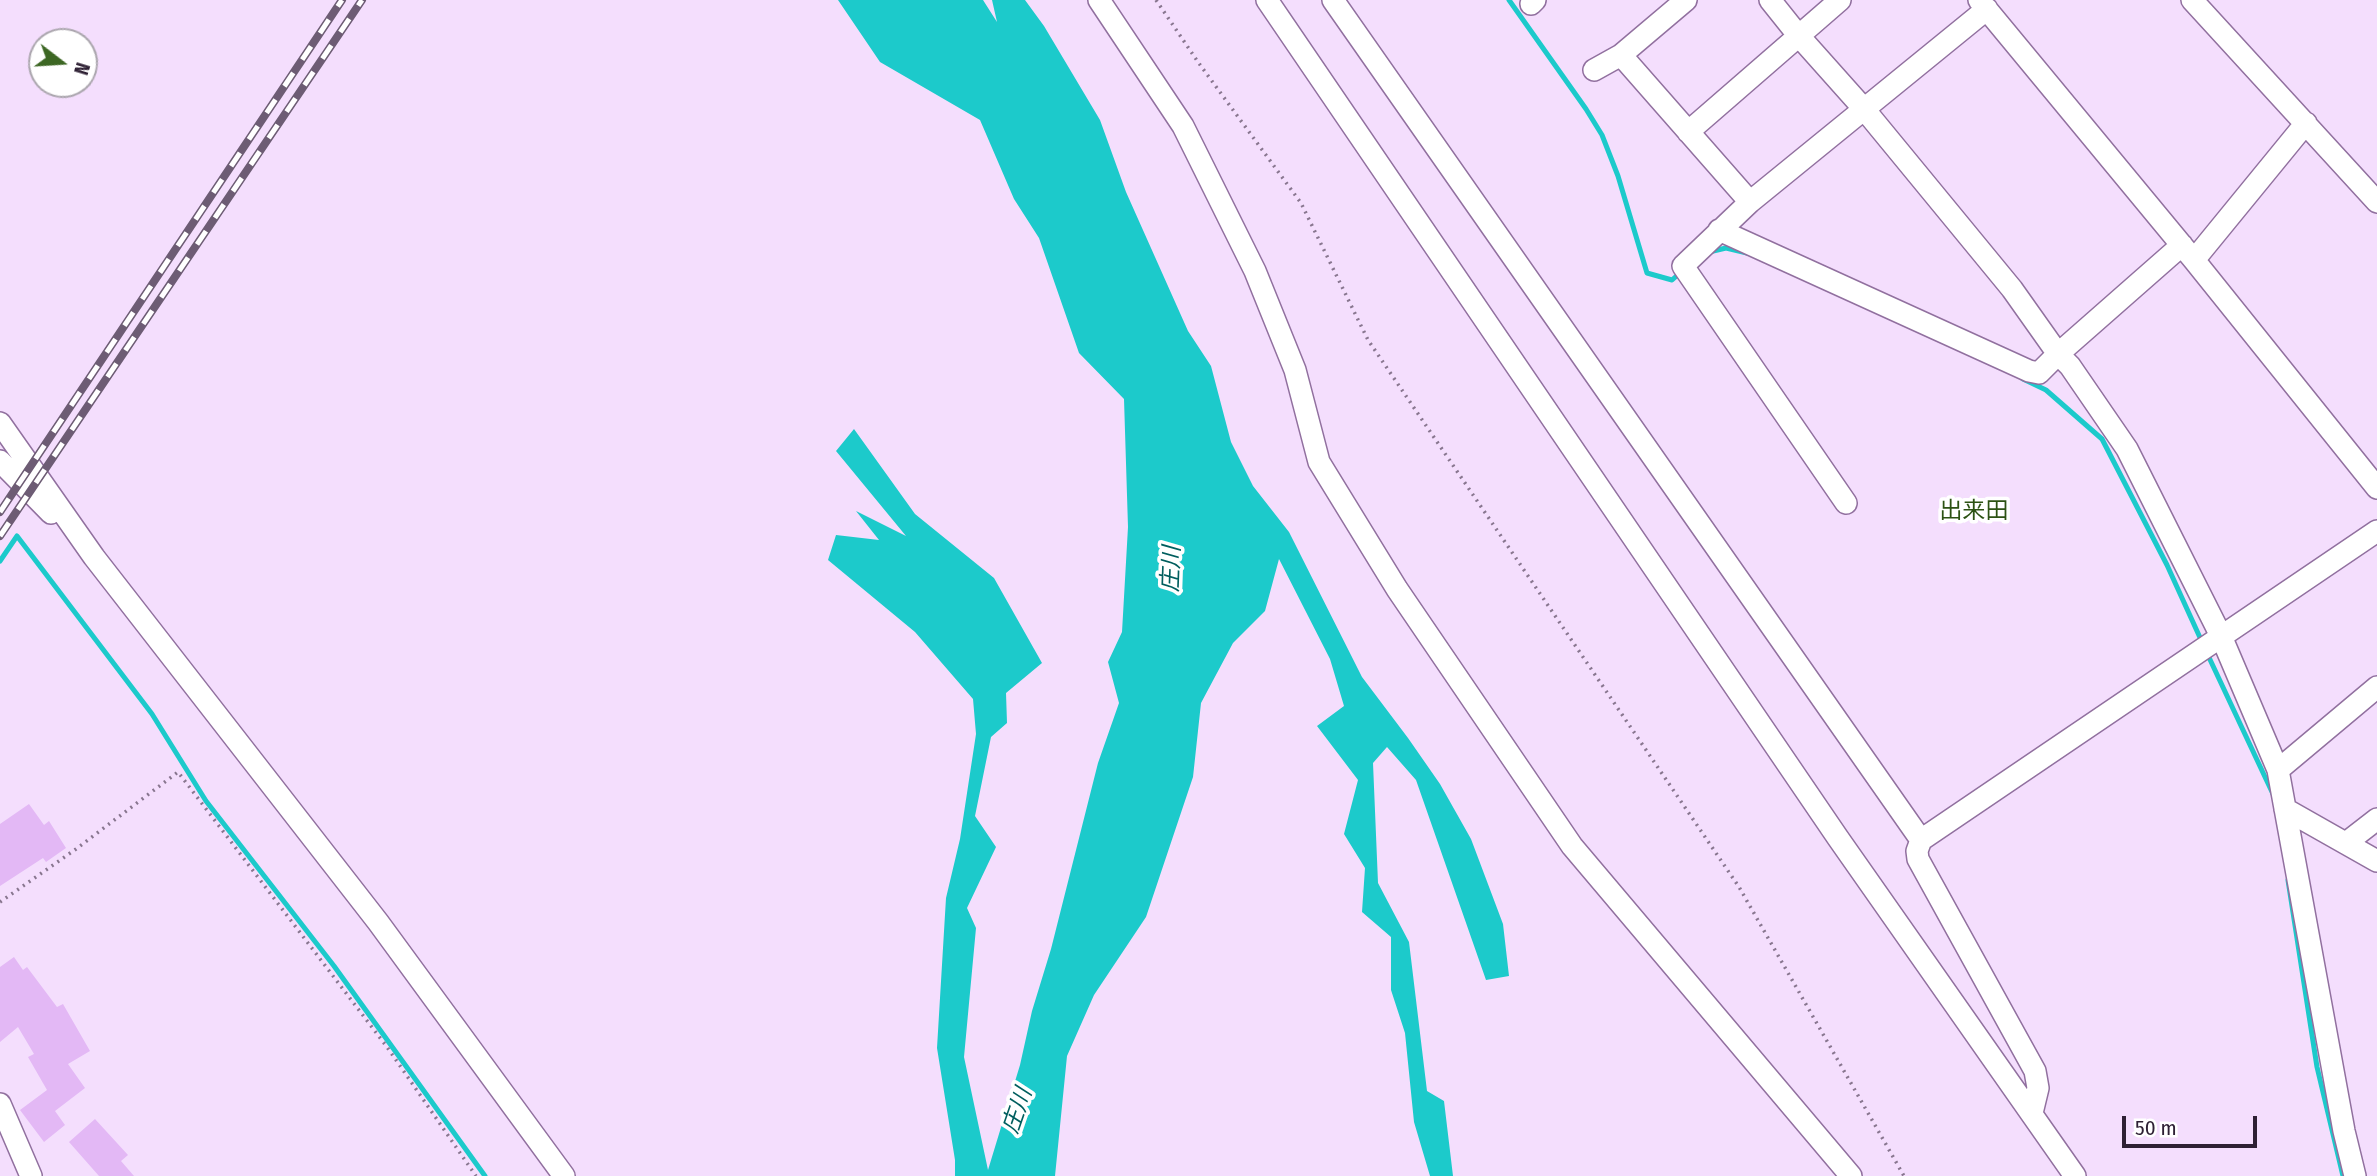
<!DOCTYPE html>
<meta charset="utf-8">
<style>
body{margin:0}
#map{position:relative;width:2377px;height:1176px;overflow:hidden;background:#f4defd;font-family:"Fira Sans Condensed",sans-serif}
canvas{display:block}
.north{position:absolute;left:28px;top:28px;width:70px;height:70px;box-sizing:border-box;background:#fff;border:2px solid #aba6ae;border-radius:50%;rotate:107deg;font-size:19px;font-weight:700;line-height:28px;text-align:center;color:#2e2034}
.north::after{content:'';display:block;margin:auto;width:24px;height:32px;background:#3d6724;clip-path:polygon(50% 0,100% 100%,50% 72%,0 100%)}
.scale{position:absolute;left:2122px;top:1116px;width:135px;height:32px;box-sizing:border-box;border:4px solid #2e2034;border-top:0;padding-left:9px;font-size:21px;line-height:24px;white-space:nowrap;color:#2e2034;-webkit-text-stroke:5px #fff;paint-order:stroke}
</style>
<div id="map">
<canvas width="2377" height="1176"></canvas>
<div class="north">N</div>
<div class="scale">50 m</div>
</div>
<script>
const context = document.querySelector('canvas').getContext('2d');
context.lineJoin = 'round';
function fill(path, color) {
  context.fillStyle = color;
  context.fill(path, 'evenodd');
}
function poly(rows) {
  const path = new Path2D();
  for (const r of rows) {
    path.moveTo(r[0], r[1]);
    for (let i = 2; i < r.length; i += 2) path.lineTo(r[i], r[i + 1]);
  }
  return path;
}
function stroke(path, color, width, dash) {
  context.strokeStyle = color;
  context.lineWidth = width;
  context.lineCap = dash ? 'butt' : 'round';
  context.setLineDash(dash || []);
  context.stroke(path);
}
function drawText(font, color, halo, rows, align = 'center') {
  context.font = font + ' "Fira Sans Condensed","Noto Sans JP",sans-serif';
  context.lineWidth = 7;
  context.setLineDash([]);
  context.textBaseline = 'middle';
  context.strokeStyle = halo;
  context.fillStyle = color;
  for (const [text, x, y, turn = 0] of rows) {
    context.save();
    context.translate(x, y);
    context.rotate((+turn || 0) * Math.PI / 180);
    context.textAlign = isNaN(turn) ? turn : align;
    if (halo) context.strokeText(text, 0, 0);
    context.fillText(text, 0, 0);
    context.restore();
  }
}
const water = poly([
 [838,0,983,0,997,22,992,0,1025,0,1044,26,1100,120,1126,192,1188,331,1211,366,1231,442,1253,486,1289,532,1362,677,1408,738,1440,784,1471,839,1503,924,1509,976,1486,980,1416,780,1387,747,1373,763,1378,883,1409,942,1427,1091,1444,1101,1453,1176,1430,1176,1414,1122,1405,1033,1391,990,1391,937,1362,912,1365,868,1344,834,1358,780,1317,726,1344,706,1330,659,1279,559,1265,611,1233,643,1201,703,1193,777,1146,917,1094,995,1067,1056,1055,1176,955,1176,955,1160,937,1048,946,898,960,839,976,734,973,699,915,632,828,560,836,535,879,540,856,511,906,536,836,451,854,429,915,514,994,578,1042,663,1006,693,1007,723,991,737,975,816,996,847,967,908,976,928,964,1057,988,1170,1020,1065,1032,1011,1051,949,1098,763,1119,703,1108,662,1122,632,1128,527,1124,399,1079,353,1039,238,1014,199,980,120,880,62]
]);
const stream = poly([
 [1509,0,1586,109,1602,135,1618,176,1647,273,1672,280,1681,272],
 [1709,252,1726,248,1747,253],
 [2023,379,2046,390,2102,439,2167,565,2202,642],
 [0,561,17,536,152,714,206,801,334,966,485,1176],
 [2206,651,2273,794],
 [2288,880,2317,1067,2343,1176]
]);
const building = poly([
 [29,804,44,825,49,821,66,848,46,862,43,858,0,886,0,824],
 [14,957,23,970,27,967,57,1007,63,1004,90,1051,68,1064,85,1088,55,1111,65,1125,44,1142,20,1110,47,1090,28,1057,34,1054,18,1027,0,1042,0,967],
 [95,1119,128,1155,121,1161,134,1176,99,1176,69,1142]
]);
const path = poly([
 [1156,0,1198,62,1301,203,1368,340,1739,887,1904,1176],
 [0,902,76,849,178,772,387,1047,476,1176]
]);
const minor = poly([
 [1099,0,1183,126,1255,271,1295,370,1319,462,1397,589,1572,846,1851,1176],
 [1267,0,1838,838,2075,1176],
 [1333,0,1921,840],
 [1770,0,1798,35,1864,109,2012,289,2058,354,2070,366,2127,449,2221,636,2278,770,2344,1131,2355,1176],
 [1979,0,2194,260,2377,488],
 [2192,0,2377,202],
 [1531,4,1535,0],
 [1621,55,1750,202,1987,9],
 [1594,70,1621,55,1686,0],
 [1688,132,1840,0],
 [1750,202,1683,266,1846,503],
 [1719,230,2029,371,2039,373,2058,354,2182,245],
 [2194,260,2306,123],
 [0,423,94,557,378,922,564,1176],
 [0,461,51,513],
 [2278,770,2377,687],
 [2285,809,2377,861],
 [2346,843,2377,819],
 [0,1104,31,1176],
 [2032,1113,2038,1088,2035,1071,1918,859,1917,851,1921,840,2377,531]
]);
const rail = poly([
 [0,512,342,0],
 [0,536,362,0]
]);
const neighbourhoodNames = [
 ["出来田",1974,512]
];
const waterNames = [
 ["庄川",1172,569,-88],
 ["庄川",1018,1111,-71]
];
fill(water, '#1ccacb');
stroke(stream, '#1ccacb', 5);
fill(building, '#e3b8f5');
stroke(minor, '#91709f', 24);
stroke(path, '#88768f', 3.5, [2, 5]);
stroke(minor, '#fff', 21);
stroke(rail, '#6d5c74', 8);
stroke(rail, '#fff', 5, [16]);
drawText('23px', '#2c5213', '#fff', neighbourhoodNames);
drawText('italic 23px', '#005e5e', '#fff', waterNames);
</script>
